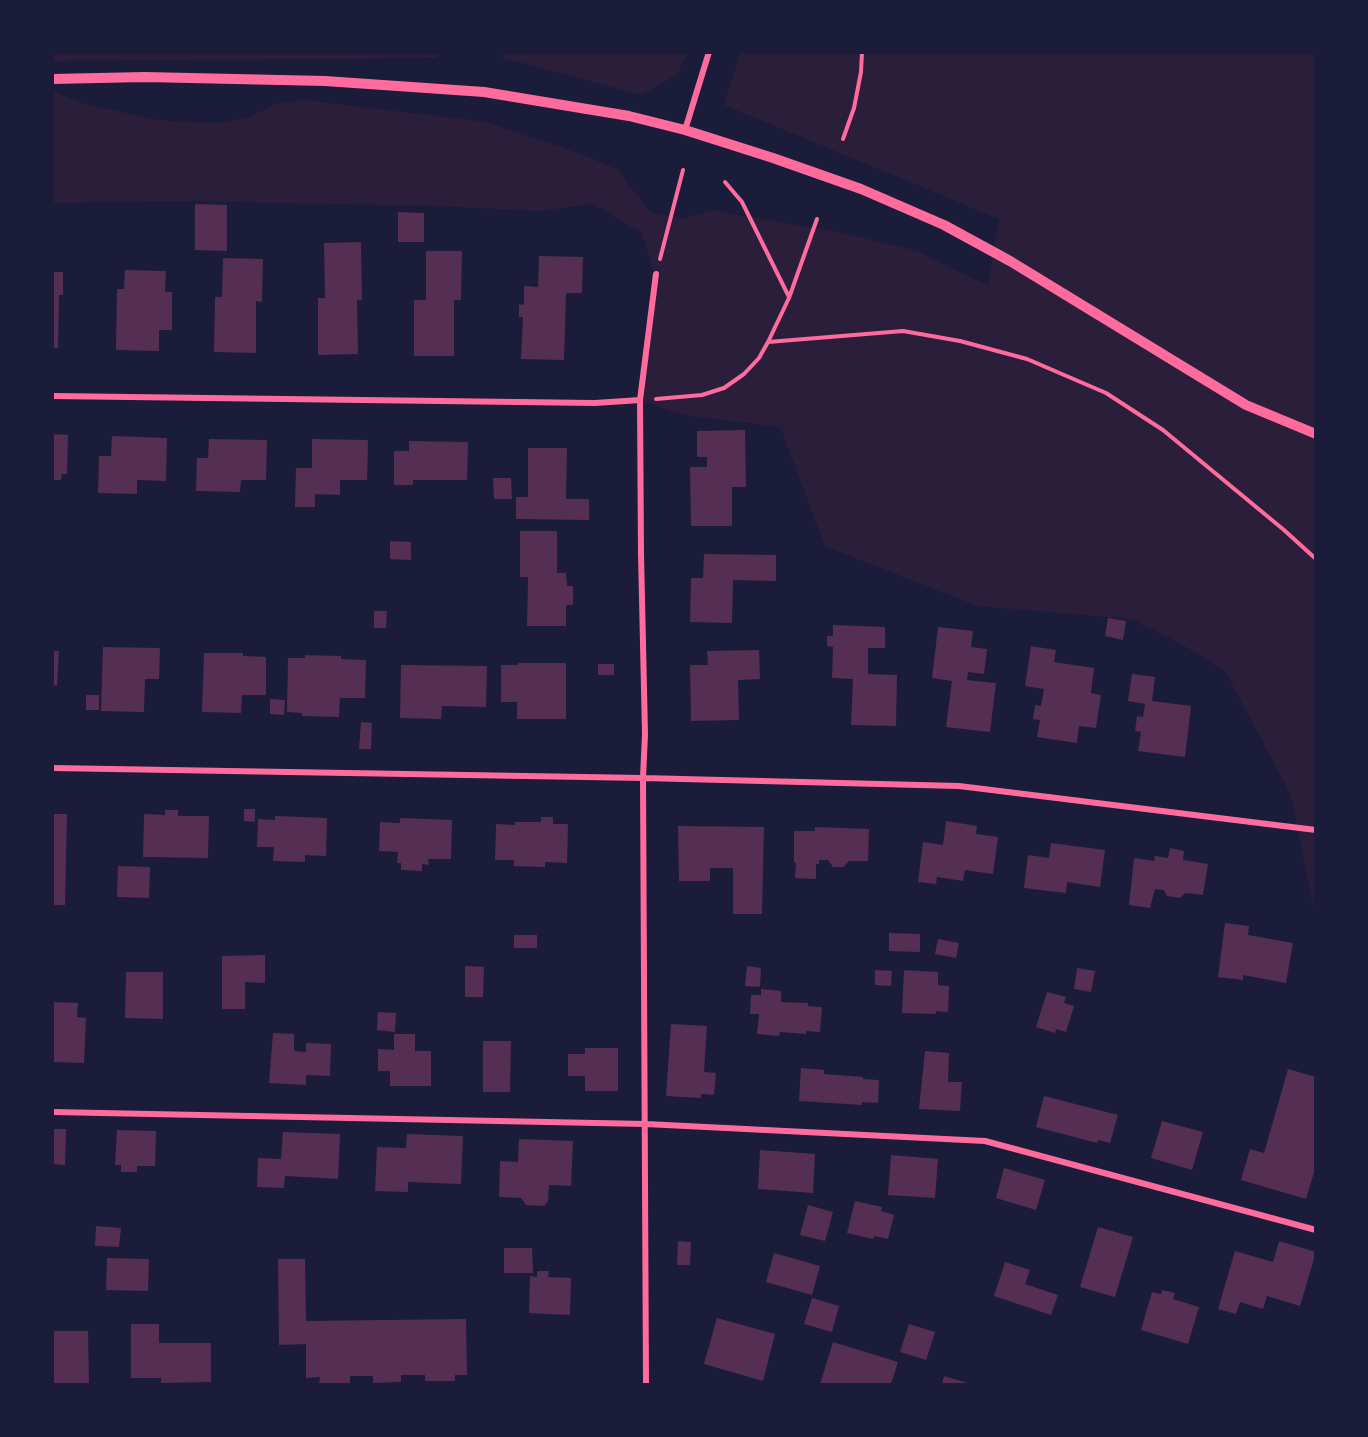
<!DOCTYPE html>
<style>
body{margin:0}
#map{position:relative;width:1368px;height:1437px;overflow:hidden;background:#1b1b3a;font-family:Merriweather,serif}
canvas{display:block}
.frame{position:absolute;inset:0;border:54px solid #1b1b3a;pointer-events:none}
</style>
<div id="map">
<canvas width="1368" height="1437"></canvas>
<div class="frame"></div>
</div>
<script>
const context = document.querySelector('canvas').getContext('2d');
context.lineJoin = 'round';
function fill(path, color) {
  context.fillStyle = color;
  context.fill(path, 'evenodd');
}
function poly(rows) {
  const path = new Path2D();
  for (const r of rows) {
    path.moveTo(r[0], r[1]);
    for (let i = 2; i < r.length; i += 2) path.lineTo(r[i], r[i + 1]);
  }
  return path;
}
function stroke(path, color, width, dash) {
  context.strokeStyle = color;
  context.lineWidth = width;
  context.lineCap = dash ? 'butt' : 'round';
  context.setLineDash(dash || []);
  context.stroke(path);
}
const green = poly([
 [52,53,53,52,440,53,436,58,53,61],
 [503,53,503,52,687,53,678,74,641,95,503,58],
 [740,53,1315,53,1315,915,1291,795,1225,671,1176,641,1131,619,977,606,825,546,780,427,682,415,640,400,655,274,642,233,593,204,540,211,433,206,180,201,53,203,52,91,84,104,159,120,189,122,219,123,247,118,275,104,304,100,487,122,535,139,560,146,617,169,651,213,683,219,711,210,844,233,917,251,988,286,999,219,724,105]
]);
const building = poly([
 [195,204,227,205,227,251,195,250],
 [398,212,424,213,424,242,398,242],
 [361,242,362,300,357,300,358,354,318,355,318,298,325,298,324,243],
 [426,251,462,251,461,300,454,300,454,356,414,356,414,300,426,300],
 [539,256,583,257,582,293,566,293,564,360,521,359,523,317,519,317,519,304,524,305,524,286,538,287],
 [223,258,263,259,262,302,256,301,256,353,214,352,215,297,222,297],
 [125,270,166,271,165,292,172,292,172,330,159,330,159,351,116,350,117,289,124,289],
 [52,272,63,272,63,295,59,295,58,348,52,348],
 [745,430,746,487,732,487,732,526,691,526,690,467,707,467,707,457,697,457,697,431],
 [52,434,68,435,67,474,62,474,61,480,52,480],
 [112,436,167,438,166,481,137,480,137,494,98,493,99,456,111,456],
 [209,439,267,440,266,480,241,480,240,492,196,491,197,458,208,458],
 [312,439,368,440,367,480,340,480,340,495,315,494,315,507,295,507,296,468,312,468],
 [409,441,468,442,467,480,413,480,413,485,394,485,394,451,409,451],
 [528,448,567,448,566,499,589,499,589,520,516,519,516,497,528,497],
 [493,478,511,478,512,499,494,499],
 [520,531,557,531,557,573,566,573,567,586,573,586,573,605,566,605,566,626,527,626,528,577,520,577],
 [390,541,411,542,411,560,390,559],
 [704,554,776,555,776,581,733,580,732,623,690,622,691,578,703,578],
 [374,611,387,611,386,628,374,628],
 [1108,618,1126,621,1123,640,1105,636],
 [833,625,885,627,885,648,868,648,868,674,897,675,896,726,851,725,853,679,832,678,833,647,827,646,827,636,833,636],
 [938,627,973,631,971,647,987,649,984,674,968,672,967,680,996,683,990,732,946,727,952,681,932,678],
 [1031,646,1056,650,1054,662,1094,668,1091,693,1101,695,1096,728,1079,726,1077,743,1037,737,1040,720,1033,719,1035,705,1041,706,1044,689,1025,686],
 [103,647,160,648,159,679,145,679,144,712,101,711],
 [759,650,760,679,738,680,739,720,691,721,690,665,708,665,707,651],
 [52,651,59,651,57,686,52,685],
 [204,653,243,653,243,656,266,657,266,695,242,695,241,713,202,712],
 [305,655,341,656,341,659,366,660,365,698,340,698,339,717,302,716,302,713,287,712,288,658,305,658],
 [518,663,566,663,566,719,517,719,517,702,501,702,501,665,518,665],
 [598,664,614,664,614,675,598,675],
 [401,665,487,666,486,707,442,706,441,719,400,718],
 [1132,674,1155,677,1152,701,1191,706,1185,757,1138,751,1141,732,1135,731,1137,716,1143,717,1145,704,1128,701],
 [86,695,99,695,99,710,86,710],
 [270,699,285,700,284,715,270,714],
 [361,722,372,723,371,749,359,749],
 [244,809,255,809,255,822,244,821],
 [165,810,178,810,178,816,209,816,208,858,143,857,144,814,165,815],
 [52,814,67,814,65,905,52,905],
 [275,816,327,818,326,856,305,855,305,862,273,861,274,847,257,847,258,819,275,820],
 [541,817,553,817,553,824,568,824,567,863,545,862,545,867,514,866,514,860,495,860,496,824,515,825,515,822,541,822],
 [400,818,452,820,451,859,428,859,429,865,422,864,422,871,401,870,401,863,397,863,398,852,379,851,380,822,400,823],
 [946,821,977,826,976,834,998,837,993,874,965,870,963,881,937,877,936,884,918,882,923,842,943,845],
 [678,826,764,827,762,914,733,914,733,868,710,868,710,881,679,881],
 [815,827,869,829,868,861,849,861,843,867,833,867,828,860,819,860,819,864,816,864,816,879,795,878,796,863,794,863,794,831,815,831],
 [1051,843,1105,850,1100,887,1067,882,1066,893,1024,888,1028,855,1049,858],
 [1170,848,1184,851,1183,860,1208,864,1203,895,1185,893,1180,898,1167,896,1164,890,1155,889,1150,908,1129,905,1134,858,1154,861,1155,856,1168,858],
 [118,866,150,867,149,898,117,897],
 [1225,923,1249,926,1248,935,1293,943,1286,983,1243,975,1243,980,1218,977],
 [889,933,920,934,920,952,889,951],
 [514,935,537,935,537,948,514,948],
 [938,939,959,943,956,958,935,954],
 [265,955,265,983,245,982,245,1009,222,1009,222,956],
 [465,966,484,967,483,997,465,997],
 [747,966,761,968,760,987,745,986],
 [1077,968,1095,971,1091,992,1074,989],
 [875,970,892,971,891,986,875,985],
 [904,970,938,972,938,985,949,986,948,1012,936,1011,936,1014,902,1013],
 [126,972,163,972,163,1019,125,1018],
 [761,989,781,991,781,1002,808,1003,808,1006,822,1007,820,1032,806,1031,806,1034,780,1032,779,1036,757,1034,759,1014,750,1014,751,995,761,995],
 [1047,992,1066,997,1064,1003,1074,1006,1066,1032,1056,1029,1055,1033,1036,1027],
 [53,1002,78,1003,77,1017,86,1018,84,1063,52,1062],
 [378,1012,396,1013,395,1032,377,1030],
 [671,1024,707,1026,704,1072,716,1073,714,1095,701,1094,701,1098,666,1096],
 [273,1033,294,1034,294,1051,306,1052,306,1043,331,1044,330,1076,306,1075,306,1085,269,1083],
 [394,1034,415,1034,415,1051,431,1051,431,1086,390,1086,390,1071,378,1071,378,1049,394,1050],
 [483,1041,511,1041,510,1092,483,1092],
 [585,1048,618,1048,618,1091,585,1091,585,1076,568,1076,568,1054,585,1054],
 [925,1051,949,1053,948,1082,962,1082,960,1111,919,1109],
 [801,1068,824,1070,824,1074,863,1077,863,1079,879,1080,878,1103,862,1102,862,1105,799,1101],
 [1288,1069,1316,1077,1316,1166,1306,1199,1241,1180,1250,1149,1264,1153],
 [1044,1096,1118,1115,1110,1143,1098,1140,1097,1143,1036,1127],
 [1162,1121,1203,1132,1192,1170,1151,1158],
 [52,1129,66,1129,65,1165,52,1164],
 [117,1130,156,1131,155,1166,137,1166,137,1172,121,1172,121,1165,115,1165],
 [283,1132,340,1134,338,1179,285,1176,284,1188,257,1187,258,1158,281,1159],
 [407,1134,463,1136,461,1184,408,1182,408,1192,375,1191,377,1147,406,1148],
 [519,1139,573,1141,571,1186,549,1185,548,1201,544,1206,526,1205,521,1198,499,1197,500,1161,518,1162],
 [760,1150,815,1154,813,1193,758,1189],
 [891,1155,938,1159,935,1198,888,1195],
 [1004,1168,1045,1180,1036,1210,996,1198],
 [855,1201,882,1207,881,1211,894,1215,888,1239,874,1236,873,1239,847,1233],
 [808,1205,833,1212,825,1241,800,1235],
 [96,1226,121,1228,119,1247,95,1246],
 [1098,1227,1133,1237,1115,1297,1080,1287],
 [678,1241,691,1242,690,1265,677,1265],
 [1279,1241,1316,1252,1300,1306,1267,1296,1263,1309,1240,1302,1236,1314,1218,1309,1235,1251,1273,1262],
 [504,1248,532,1248,533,1273,504,1273],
 [774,1253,820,1266,812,1295,766,1282],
 [107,1258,149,1259,148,1291,106,1290],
 [278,1259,305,1259,306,1321,466,1319,467,1375,455,1375,455,1381,425,1381,425,1375,401,1375,401,1382,373,1383,373,1376,350,1376,350,1384,319,1384,320,1377,306,1378,306,1344,279,1345],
 [1005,1262,1030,1270,1025,1284,1058,1295,1051,1315,994,1296],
 [537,1271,549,1271,548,1277,571,1278,570,1315,529,1313,530,1276,537,1277],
 [1162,1290,1175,1293,1173,1299,1199,1307,1188,1344,1141,1330,1152,1292,1161,1294],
 [812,1298,839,1306,832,1332,804,1324],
 [717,1318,775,1334,763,1381,704,1364],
 [131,1324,159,1324,159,1343,211,1343,211,1382,161,1383,161,1378,131,1378],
 [909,1324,935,1332,926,1360,900,1352],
 [52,1331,88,1331,89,1384,52,1384],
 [833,1342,898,1362,891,1384,820,1384],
 [944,1376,971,1384,942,1384]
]);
const path = poly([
 [843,139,854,108,861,72,862,52],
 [725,182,742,202,789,297],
 [817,219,789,298,768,342,903,331,960,341,1027,359,1106,393,1163,430,1284,530,1316,559],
 [660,259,683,170],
 [656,399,702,395,724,388,744,374,759,358,768,342]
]);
const minor = poly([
 [685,130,709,52],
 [52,396,595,403,640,400],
 [52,768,643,778,959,786,1316,830],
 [52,1112,646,1124,985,1141,1316,1230],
 [646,1384,643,778,645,734,641,554,640,400,656,274]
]);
const tertiary = poly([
 [52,79,145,77,325,81,484,92,629,116,685,130,773,158,861,189,944,225,1010,261,1246,405,1316,434]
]);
fill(green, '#2a1e3b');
fill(building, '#542f53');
stroke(path, '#ff6b9d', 4);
stroke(minor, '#ff6b9d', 6);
stroke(tertiary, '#ff6b9d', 10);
</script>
